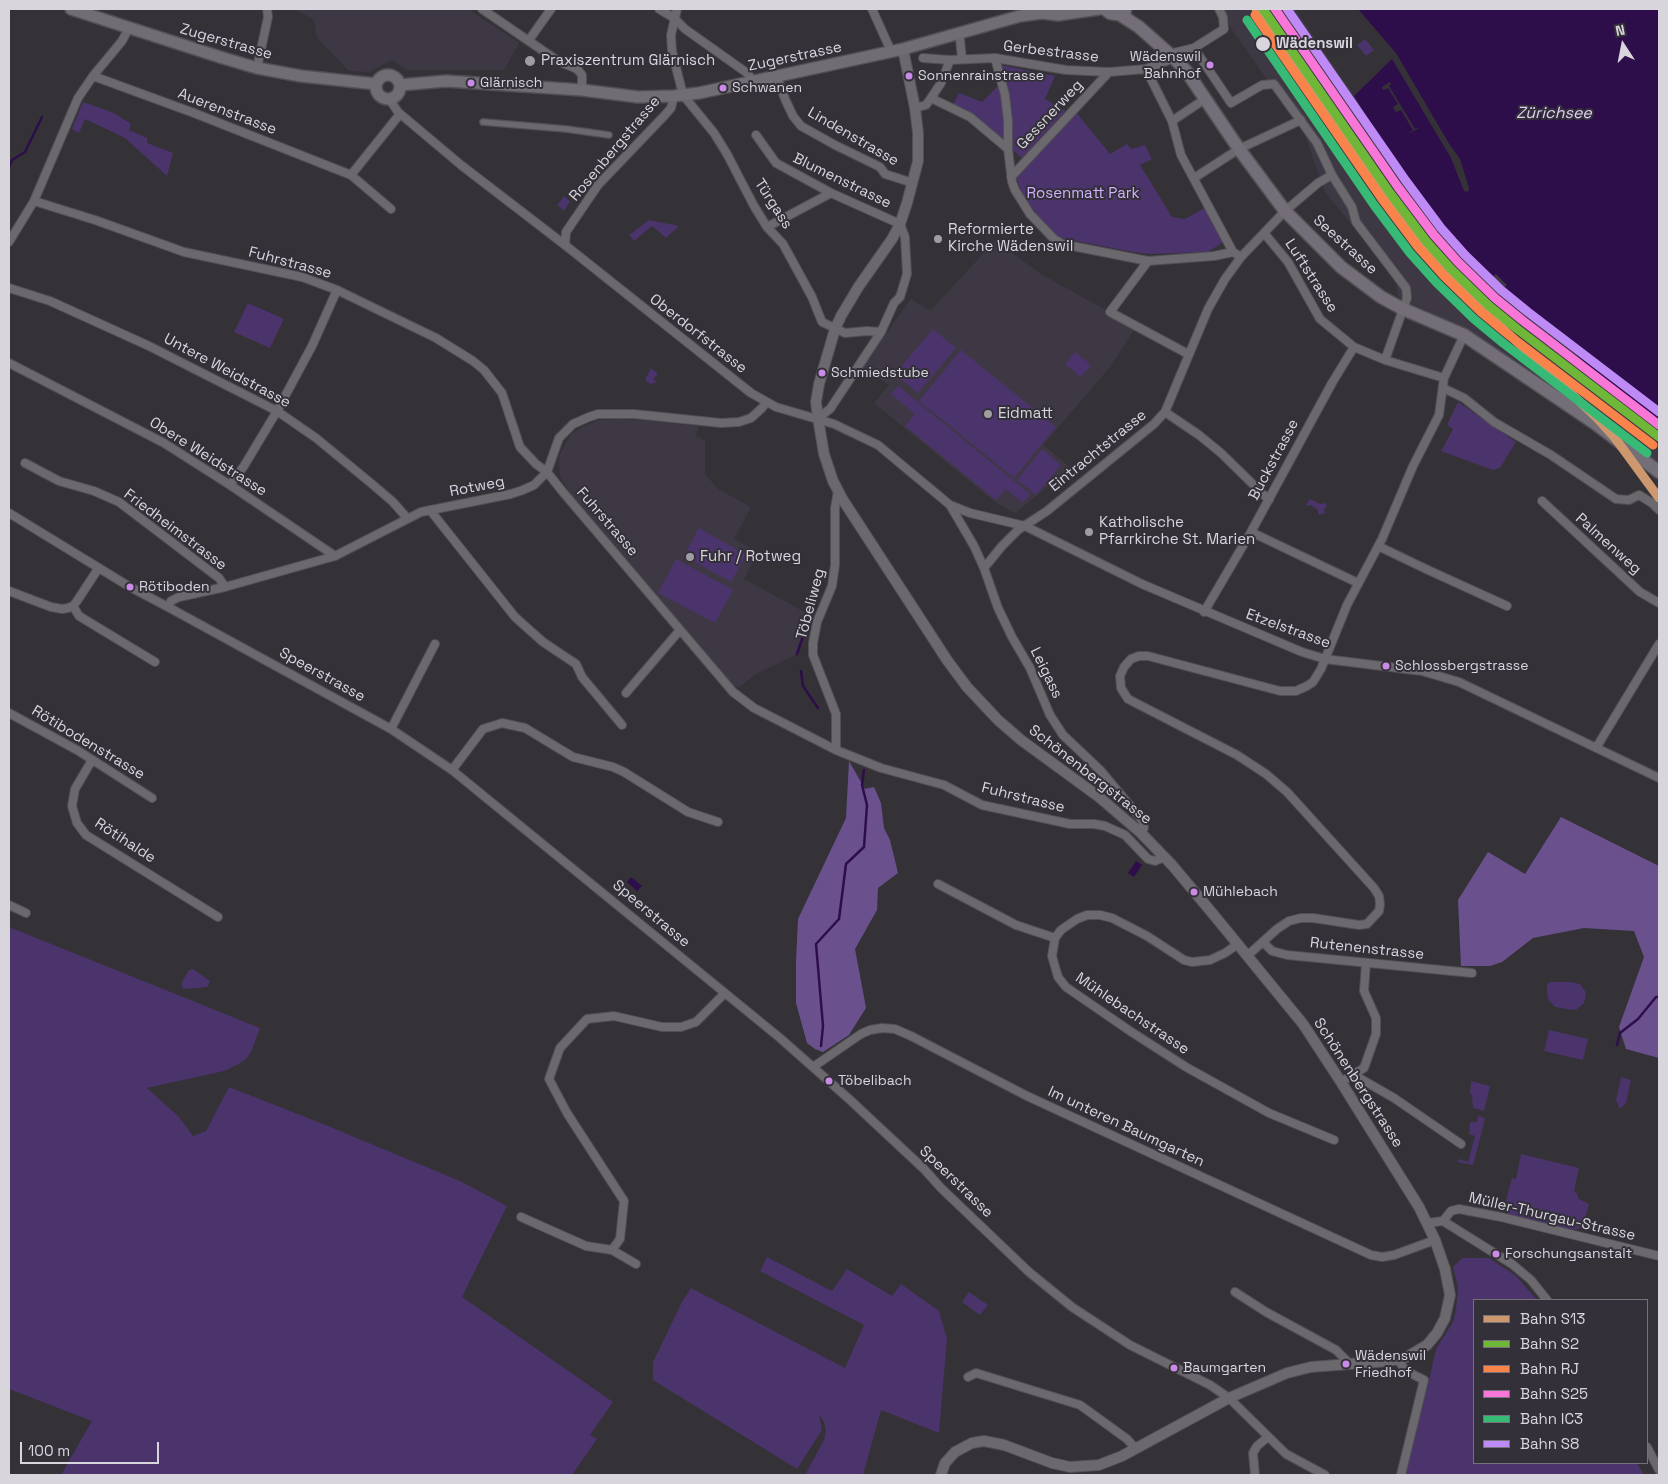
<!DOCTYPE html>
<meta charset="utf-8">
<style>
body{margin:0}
#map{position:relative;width:1668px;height:1484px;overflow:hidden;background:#343237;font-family:"Space Grotesk",sans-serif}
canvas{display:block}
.frame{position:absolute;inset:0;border:10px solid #d8d6dc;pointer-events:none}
.legend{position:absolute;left:1473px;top:1299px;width:175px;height:165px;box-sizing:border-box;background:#343039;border:1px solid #76727a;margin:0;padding:6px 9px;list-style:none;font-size:15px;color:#d8d6dc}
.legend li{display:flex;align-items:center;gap:10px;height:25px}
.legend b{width:25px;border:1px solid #76727a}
.north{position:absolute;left:1598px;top:20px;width:50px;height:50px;-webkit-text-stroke:4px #343039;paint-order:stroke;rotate:349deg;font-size:14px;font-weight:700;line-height:20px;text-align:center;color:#d8d6dc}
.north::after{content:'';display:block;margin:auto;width:18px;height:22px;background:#d8d6dc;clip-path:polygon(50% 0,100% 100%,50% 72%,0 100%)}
.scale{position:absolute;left:20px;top:1442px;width:139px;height:22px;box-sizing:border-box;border:2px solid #d8d6dc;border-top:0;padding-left:6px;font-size:15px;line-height:18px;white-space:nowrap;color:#d8d6dc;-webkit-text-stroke:4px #343039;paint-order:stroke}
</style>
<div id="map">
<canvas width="1668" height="1484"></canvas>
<div class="frame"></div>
<ul class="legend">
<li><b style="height:6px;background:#ce986f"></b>Bahn S13</li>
<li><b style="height:6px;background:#6fb738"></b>Bahn S2</li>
<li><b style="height:6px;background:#f8844c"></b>Bahn RJ</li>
<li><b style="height:6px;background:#f876d7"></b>Bahn S25</li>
<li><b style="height:6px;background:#36ba75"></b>Bahn IC3</li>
<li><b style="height:6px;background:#be8af5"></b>Bahn S8</li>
</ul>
<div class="north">N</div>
<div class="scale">100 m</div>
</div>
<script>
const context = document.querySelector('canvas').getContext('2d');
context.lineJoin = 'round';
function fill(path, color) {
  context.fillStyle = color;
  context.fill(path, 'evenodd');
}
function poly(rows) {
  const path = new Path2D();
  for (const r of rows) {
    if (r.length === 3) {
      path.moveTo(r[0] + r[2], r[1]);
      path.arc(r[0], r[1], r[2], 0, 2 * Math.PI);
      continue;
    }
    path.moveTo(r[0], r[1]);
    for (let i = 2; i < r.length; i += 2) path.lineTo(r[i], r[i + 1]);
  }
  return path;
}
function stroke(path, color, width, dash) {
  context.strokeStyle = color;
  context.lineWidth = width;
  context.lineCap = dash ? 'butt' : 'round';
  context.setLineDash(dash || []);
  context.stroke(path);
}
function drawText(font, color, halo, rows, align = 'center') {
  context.font = font + ' "Space Grotesk",sans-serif';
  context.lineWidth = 4;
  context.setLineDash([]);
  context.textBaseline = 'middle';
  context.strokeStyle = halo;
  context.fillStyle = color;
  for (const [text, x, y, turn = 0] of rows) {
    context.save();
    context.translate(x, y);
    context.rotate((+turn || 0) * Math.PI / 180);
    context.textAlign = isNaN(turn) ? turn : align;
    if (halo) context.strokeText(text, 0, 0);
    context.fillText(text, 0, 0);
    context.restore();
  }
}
const built = poly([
 [295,9,468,9,519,43,504,70,407,70,392,60,369,72,349,71,317,38,314,20],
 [1224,9,1295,9,1357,100,1395,164,1446,232,1491,278,1495,274,1507,285,1503,291,1613,387,1659,420,1659,465,1597,415,1483,339,1459,325,1398,297,1395,278,1325,192,1300,122,1275,91,1231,28],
 [995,241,1041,274,1136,327,1110,367,1043,445,1071,468,1015,513,995,502,874,403,889,385,862,367,911,299,930,311],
 [620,418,699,426,696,436,705,441,705,474,718,489,751,507,734,539,758,552,744,579,810,615,797,654,754,675,740,687,732,685,571,495,560,476,559,456,571,434,584,426,600,420],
 [1630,467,1642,468,1659,492,1659,505]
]);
const green = poly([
 [1365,39,1374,50,1366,56,1357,45],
 [1000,65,1055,76,1045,99,1065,111,1022,158,975,116,952,106,959,93,982,102,998,86,1006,90],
 [83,102,114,113,131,124,129,130,147,138,147,143,173,153,167,176,125,138,85,119,79,133,72,129],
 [1076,112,1110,154,1127,144,1131,149,1145,145,1152,159,1140,165,1172,217,1185,219,1208,206,1226,240,1208,252,1150,254,1133,252,1056,237,1023,197,1016,176],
 [564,196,570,201,564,211,557,205],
 [649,220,679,226,666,238,652,226,634,241,629,235],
 [248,303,284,319,270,348,234,332],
 [933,329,956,348,918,393,895,374],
 [961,350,1056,427,1014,478,919,401],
 [1075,352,1091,365,1081,377,1065,364],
 [651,368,658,374,653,379,657,382,651,384,645,380],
 [898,386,1030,494,1023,503,1006,489,996,500,905,426,915,414,891,394],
 [1458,402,1516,442,1500,468,1493,470,1441,451,1453,429,1447,425],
 [1042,449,1061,465,1036,495,1017,480],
 [1310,499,1320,504,1326,503,1327,507,1324,508,1325,513,1319,515,1317,509,1311,505,1305,506],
 [699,528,746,555,731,582,684,556],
 [676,559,733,590,715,623,658,593],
 [9,927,260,1028,251,1052,246,1059,239,1064,224,1071,147,1088,179,1117,193,1136,206,1131,229,1087,328,1126,460,1181,507,1206,462,1297,613,1402,590,1435,597,1439,572,1475,61,1475,92,1421,9,1389],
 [193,969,210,981,207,987,183,989,181,984,189,970],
 [1551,982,1569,982,1580,984,1585,991,1586,995,1584,1003,1577,1009,1573,1010,1555,1007,1548,999,1547,993,1547,984],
 [1549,1030,1588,1039,1583,1060,1544,1051],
 [1621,1077,1631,1080,1626,1103,1620,1109,1616,1100],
 [1471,1081,1490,1086,1484,1111,1473,1108,1472,1095,1470,1094],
 [1478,1116,1483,1117,1485,1119,1473,1165,1457,1162,1459,1159,1468,1162,1475,1136,1469,1134,1470,1122,1477,1122],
 [1521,1154,1579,1168,1574,1191,1576,1192,1579,1199,1589,1204,1583,1225,1578,1229,1570,1230,1512,1217,1509,1215,1506,1209,1506,1201,1512,1178,1516,1179],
 [767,1257,832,1291,847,1269,892,1296,901,1284,939,1311,947,1339,939,1433,881,1410,863,1475,805,1475,824,1440,826,1431,824,1422,819,1414,822,1430,797,1469,653,1380,653,1362,682,1302,691,1288,845,1368,864,1325,760,1271],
 [1462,1258,1489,1258,1516,1276,1537,1300,1474,1300,1474,1463,1637,1463,1644,1475,1404,1475,1428,1385,1436,1349,1453,1322,1456,1310,1458,1287,1453,1267],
 [969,1292,988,1305,980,1315,962,1302]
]);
const forest = poly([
 [849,761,865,789,874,787,881,803,884,828,890,840,898,873,878,888,877,910,855,949,866,1008,849,1035,823,1052,815,1049,807,1043,796,1003,796,962,798,919,846,818],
 [1561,817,1659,866,1659,1058,1626,1049,1619,1027,1644,957,1634,931,1584,928,1533,938,1502,962,1490,966,1461,966,1458,900,1488,852,1525,874]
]);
const water = poly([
 [1358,9,1659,9,1659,420,1613,387,1502,290,1507,285,1496,274,1491,279,1446,232,1395,164,1354,96,1392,59,1451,158,1464,191,1468,192,1469,188,1460,159,1448,142,1396,53],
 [1136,861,1142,865,1134,877,1128,873],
 [631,877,642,886,637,891,627,882]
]);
const pier = poly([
 [1390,82,1391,84,1389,86,1415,129,1421,127,1408,134,1413,130,1401,110,1396,112,1393,107,1398,104,1388,88,1383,90,1382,87]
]);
const stream = poly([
 [9,167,12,160,25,152,42,117],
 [797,654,810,615],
 [801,671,803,686,818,708],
 [1617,1045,1620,1033,1638,1019,1656,997,1659,997],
 [821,1046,823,1026,816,944,839,919,846,864,864,847,867,805,862,785,864,770]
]);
const pedestrian = poly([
 [483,122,566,129,609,135]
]);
const minor = poly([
 [482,9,558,61,577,69,582,75,582,90],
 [659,9,674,18,685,29,747,73,754,82],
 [677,9,671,35,672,51,683,95,714,133,727,154,754,206,767,227,783,244,812,297,822,322,845,333,867,331,881,332],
 [872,9,891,51],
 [960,39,962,59],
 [529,40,551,9],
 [1194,48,1231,103,1262,85,1274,84,1317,143,1332,175,1352,207,1356,222,1406,288,1407,298,1385,360],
 [1169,54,1194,48,1224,29,1223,17,1219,9],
 [923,58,950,60,995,58,1066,70,1109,72,1146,69,1174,58],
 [995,58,1005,95,1008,121,1008,149,1012,182,1015,190,1030,214,1054,239,1062,244,1148,261,1214,256,1233,252,1241,257],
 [257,68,268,17,267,9],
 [1146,69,1172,121,1181,155,1233,252],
 [93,76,194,113,351,175,391,209],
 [777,77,785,99,793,116,801,126,835,145,880,167,885,174,913,183],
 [931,98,970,117,1008,149],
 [390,100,398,112,461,165,565,245,751,393,776,407,834,424,878,445,950,505,970,513,1025,526,1142,584,1302,652,1325,659,1422,671,1459,682,1659,778],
 [915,108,926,105,931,98,941,83,950,60],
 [1172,121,1205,99],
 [756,135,776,163,831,193,900,224,905,237,907,274,900,297,894,303,881,332,830,409,818,418],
 [351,175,400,114],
 [1011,177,1109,72],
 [1194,178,1239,149,1301,120],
 [34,201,95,220,184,252,302,277,337,290,436,338,473,361,484,370,502,393,520,447,536,464,547,472,562,491,733,692,754,708,836,750,881,768,944,785,982,805,1070,824,1094,824,1105,826,1125,835,1148,859,1155,861,1164,857],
 [767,227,831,193],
 [1264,233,1288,262,1320,319,1354,347,1385,360,1444,378],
 [9,242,34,201,78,98,93,76,122,41,129,28],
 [565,245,566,232,598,185,665,115,671,108,674,96],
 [1148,261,1110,312,1188,354],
 [9,288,50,301,149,346,277,411,316,438,372,484,393,502,407,518],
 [9,363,164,443,230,485,335,556],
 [1443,388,1464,398,1494,422,1551,455,1616,499,1629,500,1639,495,1652,503,1659,510],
 [1165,412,1199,435,1221,453,1269,500],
 [25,463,59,481,94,491,119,502,219,578,225,587],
 [230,485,244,466,277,411,312,346,337,290],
 [1542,501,1640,592,1659,603],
 [950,505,974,546,984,568,998,608,1012,637,1030,668,1050,715,1063,735,1101,771,1142,820,1144,828,1141,833],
 [430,510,515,617,543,642,576,664,582,677,622,725],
 [9,513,130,587,168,607,391,729,452,770,780,1038,849,1099,924,1169,941,1188,1029,1272,1072,1307,1130,1345,1210,1385,1229,1398,1286,1454,1325,1475],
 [1251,532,1358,583],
 [1378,546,1428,570,1507,606],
 [984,568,1002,546,1018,530,1047,511,1154,424,1165,412,1208,309,1225,279,1241,257,1285,211,1318,183,1332,175],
 [9,591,51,607,62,609,68,608,73,606,77,601,98,569],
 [73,606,79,616,155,662],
 [168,607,171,601,179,597,225,587,335,556,421,512,511,494,523,490,534,485,547,472,559,438,573,424,589,417,598,414,634,414,721,423,739,422,751,418,762,408,766,403],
 [1204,612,1251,532,1332,383,1354,347],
 [626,693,680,630],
 [9,713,77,750,152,798],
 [391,729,435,644],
 [1596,748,1659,644],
 [836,750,836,714,813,655,813,643,817,622,832,586,835,565,835,508,838,491],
 [92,760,75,789,72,806,77,823,86,835,218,917],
 [452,770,483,729,502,723,525,728,573,757,613,767,624,772,688,812,718,822],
 [938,884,1016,925,1055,938],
 [9,905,26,913],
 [1263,942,1272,951,1287,955,1472,973],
 [1238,944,1225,953,1210,960,1192,962,1184,960,1147,936,1112,918,1100,915,1087,915,1077,919,1061,930,1055,938,1052,956,1058,977,1066,987,1130,1031,1186,1067,1269,1113,1334,1140],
 [1247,956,1277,929,1289,921,1301,918,1313,918,1359,925,1367,924,1379,911,1380,904,1379,896,1374,888,1287,792,1266,774,1237,755,1128,699,1121,688,1120,676,1124,667,1131,659,1139,656,1148,656,1280,691,1296,691,1307,686,1313,682,1321,669,1347,605,1382,539,1413,466,1439,415,1444,378,1464,335],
 [813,1067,861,1034,870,1030,882,1028,895,1029,911,1036,1027,1096,1371,1255,1382,1257,1394,1255,1435,1240],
 [1354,1075,1394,1098,1461,1144],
 [1341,1082,1364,1068,1376,1034,1376,1018,1364,991,1366,963],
 [521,1217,586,1246,612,1250,620,1239,624,1201,567,1113,549,1079,560,1048,587,1019,614,1016,662,1027,681,1027,696,1022,725,993],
 [1443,1221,1451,1211,1459,1209,1501,1217,1659,1256],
 [1427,1223,1443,1221,1512,1264,1531,1280,1547,1300],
 [612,1250,636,1264],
 [1235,1292,1266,1312,1336,1350,1350,1364],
 [1398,1360,1406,1371,1424,1380,1401,1475],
 [968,1377,976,1373,1080,1405,1127,1439,1136,1449],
 [1647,1447,1659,1470],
 [1255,1475,1253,1453,1257,1446,1268,1437]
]);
const tertiary = poly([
 [903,49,915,108,918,133,918,161,907,203,900,224,892,239,859,286,841,316,835,329,819,384,816,402,818,418,824,454,833,481,843,500,947,660,967,687,998,720,1021,740,1099,797,1141,833,1172,865,1213,914,1303,1024,1341,1082,1419,1207,1435,1240,1445,1269,1450,1295,1445,1318,1437,1333,1427,1345,1407,1357,1389,1361,1311,1367,1287,1373,1229,1398,1122,1456,1099,1465,1070,1467,1052,1463,1004,1445,984,1441,972,1443,955,1452,945,1463,941,1475]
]);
const secondary = poly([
 [71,9,223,58,257,68,301,76,376,84],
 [388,87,12],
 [400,85,446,81,582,90,638,97,674,96,699,93,903,49,1020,16,1042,13,1058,15,1099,9]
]);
const primary = poly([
 [1105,9,1110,13,1116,14,1125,11],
 [1119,14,1139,27,1174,58,1187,72,1239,149,1285,211,1341,267,1381,297,1403,309,1464,335,1596,424,1659,472]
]);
const rail1 = poly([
 [1256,9,1389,204,1421,246,1454,282,1597,418,1615,438,1659,498]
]);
const rail2 = poly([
 [1263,9,1390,193,1426,241,1451,269,1488,305,1516,328,1659,437]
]);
const rail3 = poly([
 [1255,15,1382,199,1418,247,1444,276,1481,312,1510,336,1653,445]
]);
const rail4 = poly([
 [1275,9,1398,187,1434,235,1458,262,1495,298,1522,320,1659,425]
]);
const rail5 = poly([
 [1247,20,1374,205,1410,253,1436,282,1474,319,1503,343,1647,453]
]);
const rail6 = poly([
 [1287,9,1406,181,1441,228,1465,255,1501,290,1528,312,1659,412]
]);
const markers = [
 [1263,44,8,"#d8d6dc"],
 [530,61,6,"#9f9da2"],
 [1210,65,4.5,"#ca8be6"],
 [909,76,4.5,"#ca8be6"],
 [471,83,4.5,"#ca8be6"],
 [723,88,4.5,"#ca8be6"],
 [938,239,5,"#9f9da2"],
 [822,373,4.5,"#ca8be6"],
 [988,414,5,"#9f9da2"],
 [1089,532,5,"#9f9da2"],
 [690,557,5,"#9f9da2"],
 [130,587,4.5,"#ca8be6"],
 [1386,666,4.5,"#ca8be6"],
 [1194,892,4.5,"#ca8be6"],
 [829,1081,4.5,"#ca8be6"],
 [1496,1254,4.5,"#ca8be6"],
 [1346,1364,4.5,"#ca8be6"],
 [1174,1368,4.5,"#ca8be6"]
];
const busNames = [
 ["Wädenswil",1201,57,"right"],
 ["Bahnhof",1201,74,"right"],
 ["Sonnenrainstrasse",918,76],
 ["Glärnisch",480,83],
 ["Schwanen",732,88],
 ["Schmiedstube",831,373],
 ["Rötiboden",139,587],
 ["Schlossbergstrasse",1395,666],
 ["Mühlebach",1203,892],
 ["Töbelibach",838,1081],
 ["Forschungsanstalt",1505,1254],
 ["Wädenswil",1355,1356],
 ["Friedhof",1355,1373],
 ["Baumgarten",1183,1368]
];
const streetNames = [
 ["Zugerstrasse",226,42,16],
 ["Gerbestrasse",1051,52,7],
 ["Zugerstrasse",795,57,-12],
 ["Auerenstrasse",227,112,21],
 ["Gessnerweg",1050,115,-47],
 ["Lindenstrasse",853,137,30],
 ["Rosenbergstrasse",615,149,-50],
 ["Blumenstrasse",842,181,26],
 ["Türgass",773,204,57],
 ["Seestrasse",1345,245,42],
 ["Fuhrstrasse",290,263,15],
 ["Luftstrasse",1311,276,57],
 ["Oberdorfstrasse",698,334,38],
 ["Untere Weidstrasse",227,371,28],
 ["Eintrachtstrasse",1098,451,-39],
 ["Obere Weidstrasse",208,457,32],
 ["Buckstrasse",1274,460,-62],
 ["Rotweg",477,487,-11],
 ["Fuhrstrasse",607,522,49],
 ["Friedheimstrasse",175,530,37],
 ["Palmenweg",1608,544,42],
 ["Töbeliweg",811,604,-75],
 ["Etzelstrasse",1288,629,20],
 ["Leigass",1046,673,64],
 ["Speerstrasse",322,675,29],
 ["Rötibodenstrasse",88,743,31],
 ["Schönenbergstrasse",1090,775,38],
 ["Fuhrstrasse",1023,798,14],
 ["Rötihalde",125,841,33],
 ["Speerstrasse",651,914,40],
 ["Rutenenstrasse",1367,949,6],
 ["Mühlebachstrasse",1132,1014,34],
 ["Schönenbergstrasse",1358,1083,57],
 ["Im unteren Baumgarten",1126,1127,25],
 ["Speerstrasse",956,1182,44],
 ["Müller-Thurgau-Strasse",1552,1217,13]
];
const stopNames = [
 ["Wädenswil",1276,44]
];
const poiNames = [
 ["Praxiszentrum Glärnisch",541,61],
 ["Reformierte",948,230],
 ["Kirche Wädenswil",948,247],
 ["Eidmatt",998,414],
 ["Katholische",1099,523],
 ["Pfarrkirche St. Marien",1099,540],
 ["Fuhr / Rotweg",700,557]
];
const parkNames = [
 ["Rosenmatt Park",1083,194]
];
const waterNames = [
 ["Zürichsee",1554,114]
];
fill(built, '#3e3845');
fill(green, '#4b336b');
fill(forest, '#6a518e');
fill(water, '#2e0e4a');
fill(pier, '#343237');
stroke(stream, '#2e0e4a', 2.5);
stroke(pedestrian, '#514f54', 8);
stroke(minor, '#514f54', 10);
stroke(tertiary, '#514f54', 12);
stroke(secondary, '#514f54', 14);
stroke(primary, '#514f54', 15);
stroke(pedestrian, '#6b696d', 5.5);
stroke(minor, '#6b696d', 8);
stroke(tertiary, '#6b696d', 10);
stroke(secondary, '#706d73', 11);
stroke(primary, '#736e78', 12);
stroke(rail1, '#ce986f', 9);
stroke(rail2, '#6fb738', 9);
stroke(rail3, '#f8844c', 9);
stroke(rail4, '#f876d7', 9);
stroke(rail5, '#36ba75', 9);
stroke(rail6, '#be8af5', 9);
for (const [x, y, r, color] of markers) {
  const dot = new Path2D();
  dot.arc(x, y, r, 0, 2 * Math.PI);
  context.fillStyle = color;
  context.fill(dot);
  stroke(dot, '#343039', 2);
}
drawText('14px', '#d8d6dc', '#343039', busNames, 'left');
drawText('15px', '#d8d6dc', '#343039', streetNames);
drawText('bold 15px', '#d8d6dc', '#343039', stopNames, 'left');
drawText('15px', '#d8d6dc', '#343039', poiNames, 'left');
drawText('15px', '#cfb0fe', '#343039', parkNames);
drawText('italic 16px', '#dfd0f8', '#343039', waterNames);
</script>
